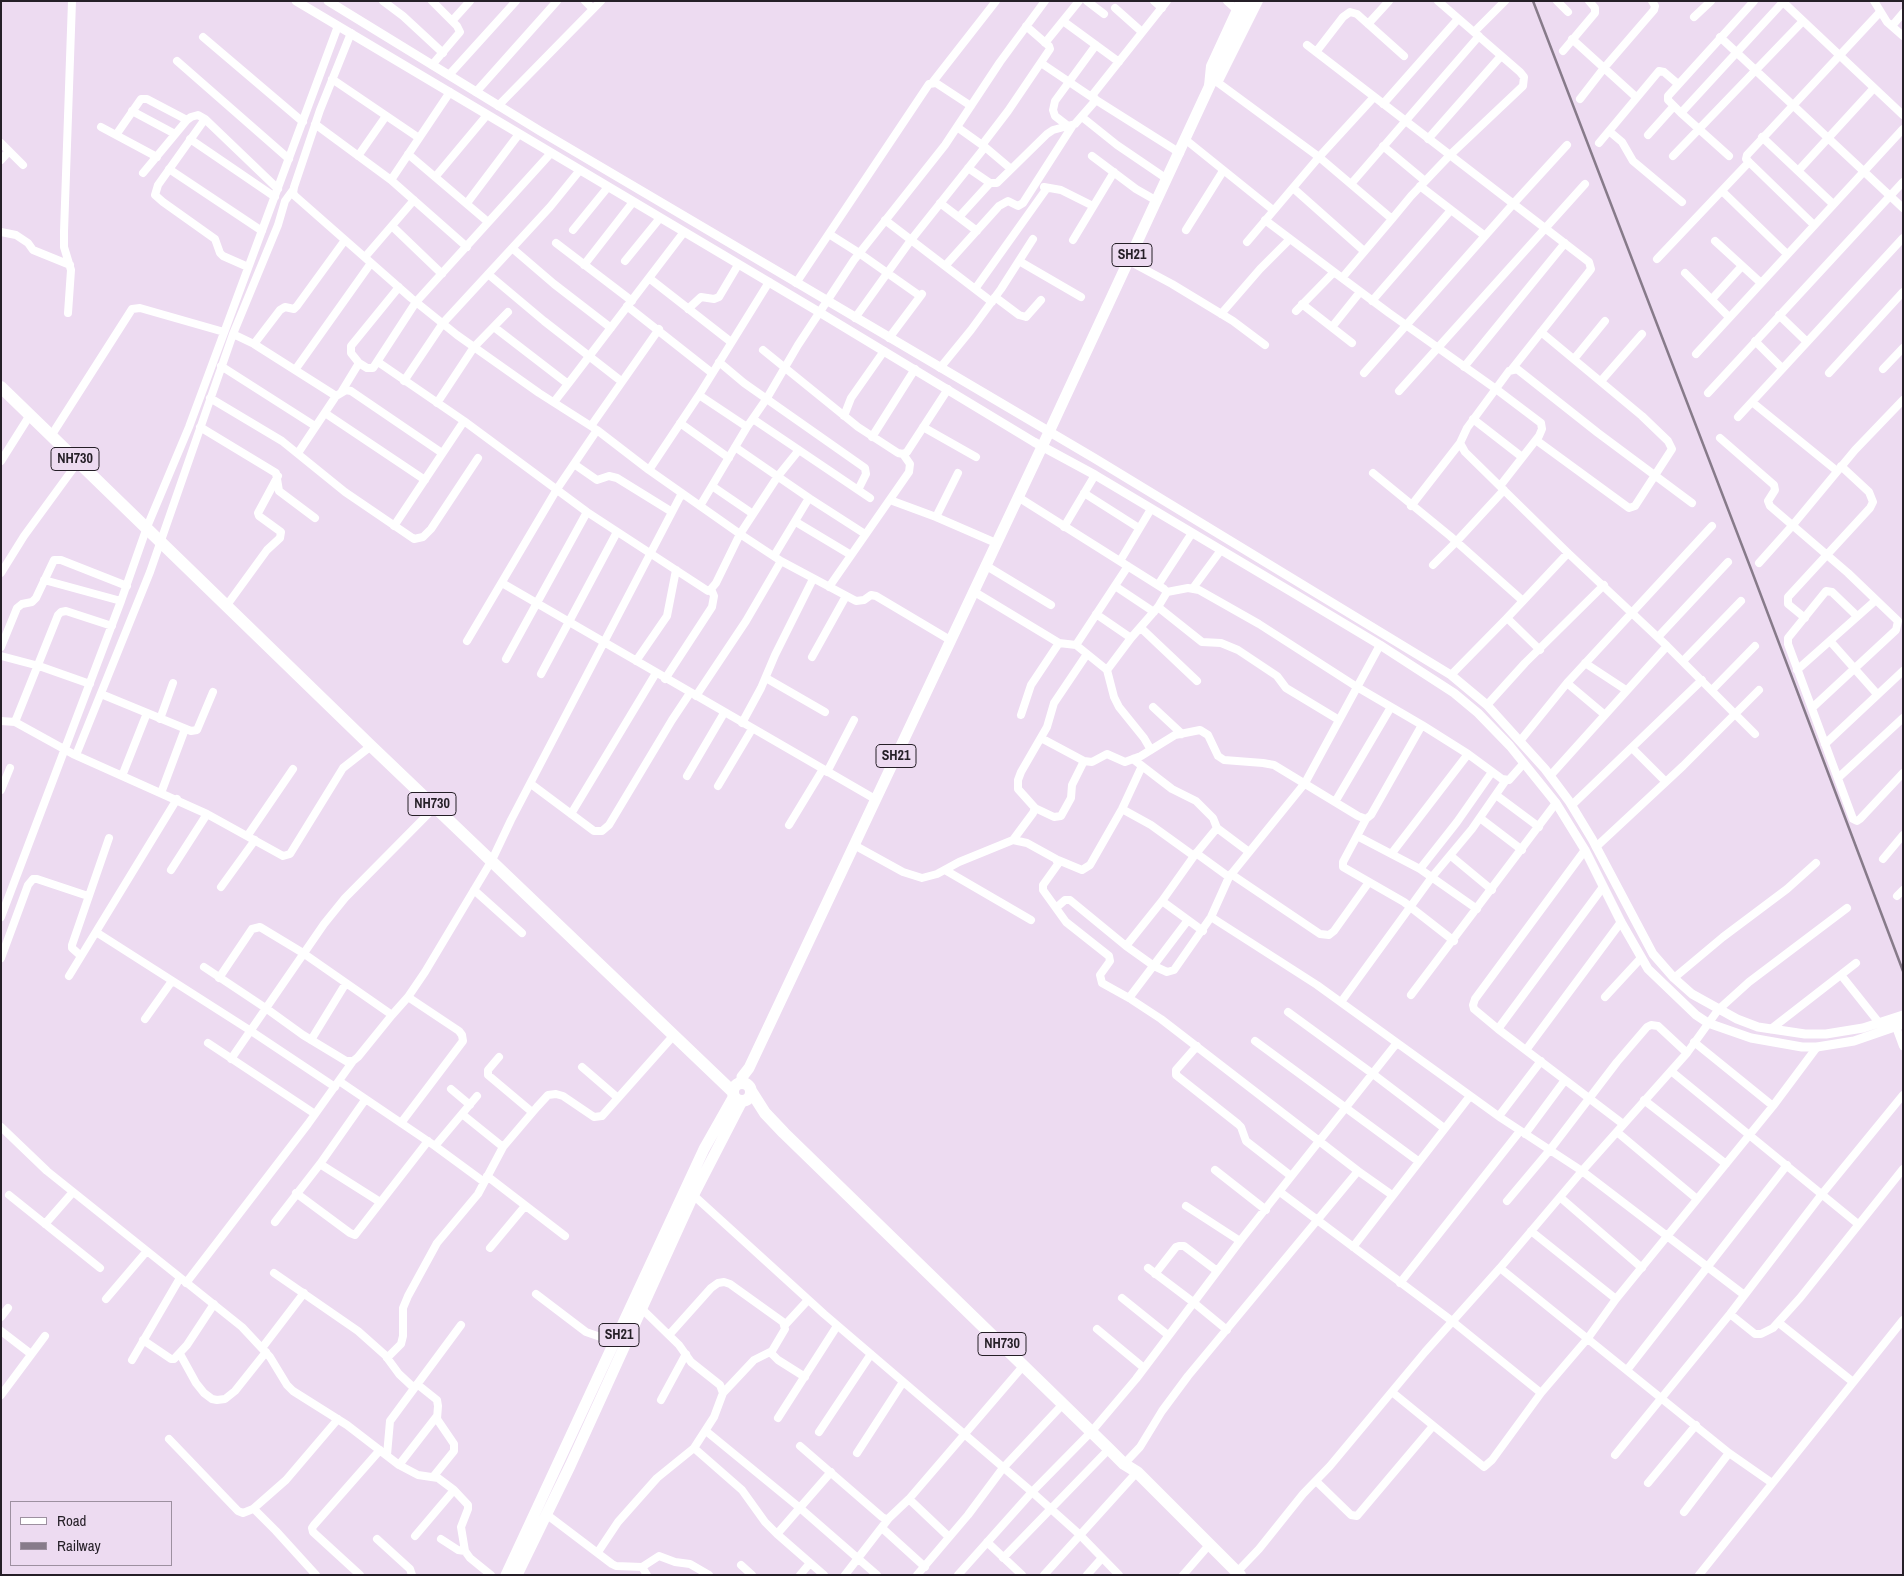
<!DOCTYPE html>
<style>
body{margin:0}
#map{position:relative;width:1904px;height:1576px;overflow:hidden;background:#eddbf1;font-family:"Archivo Narrow",sans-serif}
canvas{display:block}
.frame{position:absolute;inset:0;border:2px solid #251f27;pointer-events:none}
.legend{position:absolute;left:10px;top:1501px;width:162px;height:65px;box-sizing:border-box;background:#eddbf1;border:1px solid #9d90a0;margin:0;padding:6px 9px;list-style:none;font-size:15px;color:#251f27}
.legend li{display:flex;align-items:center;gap:10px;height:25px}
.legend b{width:25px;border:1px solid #9d90a0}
</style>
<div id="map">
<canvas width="1904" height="1576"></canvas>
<div class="frame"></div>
<ul class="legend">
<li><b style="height:6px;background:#fff"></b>Road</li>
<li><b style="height:6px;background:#877b8a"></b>Railway</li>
</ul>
</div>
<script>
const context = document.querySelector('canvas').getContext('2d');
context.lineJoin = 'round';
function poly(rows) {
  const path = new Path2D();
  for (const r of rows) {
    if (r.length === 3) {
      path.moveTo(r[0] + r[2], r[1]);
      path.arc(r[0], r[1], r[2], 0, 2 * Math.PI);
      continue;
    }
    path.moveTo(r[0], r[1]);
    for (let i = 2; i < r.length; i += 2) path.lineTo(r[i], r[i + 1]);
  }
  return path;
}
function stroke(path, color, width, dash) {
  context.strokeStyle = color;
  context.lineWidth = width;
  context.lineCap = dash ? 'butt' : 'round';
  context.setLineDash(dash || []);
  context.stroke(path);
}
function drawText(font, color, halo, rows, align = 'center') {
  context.font = font + ' "Archivo Narrow",sans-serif';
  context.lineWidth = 4.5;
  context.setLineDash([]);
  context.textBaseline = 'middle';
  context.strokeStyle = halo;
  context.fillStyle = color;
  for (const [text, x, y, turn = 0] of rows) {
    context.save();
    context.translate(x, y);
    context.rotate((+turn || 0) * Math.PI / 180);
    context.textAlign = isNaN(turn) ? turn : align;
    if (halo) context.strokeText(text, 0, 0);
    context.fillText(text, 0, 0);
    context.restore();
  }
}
const minor = poly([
 [383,1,403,16,443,53],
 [432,1,457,26,460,32,432,65],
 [585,1,593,9],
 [1087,1,1104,14],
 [1154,1,1162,8],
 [1227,1,1237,10],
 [1557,1,1568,12],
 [1782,1,1903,115],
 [1874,1,1887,22,1903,36],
 [1115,8,1142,32],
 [1694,17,1711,1],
 [452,21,470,1],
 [1063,21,1119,62],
 [1368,24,1389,1],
 [1892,26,1903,13],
 [1474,32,1505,1],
 [351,33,320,110,294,187,293,193,295,196,411,298,457,335,539,393,597,430,649,470,740,534,781,561,856,601,864,600,871,595,876,596,950,640],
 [203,37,303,122],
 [1720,37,1903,208],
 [1572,39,1636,97],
 [1045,43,1079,1],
 [1307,45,1589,262,1591,269,1588,273,1512,369],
 [1563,51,1595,13,1595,8,1589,1],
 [1316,52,1343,17,1350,12,1357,14,1404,56],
 [177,61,289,159],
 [1041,63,1093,98],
 [449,75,516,1],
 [332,79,419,138],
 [1213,79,1319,157,1392,219,1342,278,1389,313,1496,389,1541,423,1542,429,1539,436,1500,486],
 [932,83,996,1],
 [1218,83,1259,1],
 [476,92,557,1],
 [1580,99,1604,68,1654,10,1655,6,1652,1],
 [1096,100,1093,96,1094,93,1167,1],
 [1383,104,1458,19],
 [498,106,601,1],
 [132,111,175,134],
 [1681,113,1783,2],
 [1082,117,1117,145,1167,179],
 [205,119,158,185,155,195,163,202,215,239,220,253,223,256,248,267],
 [315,124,391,180,467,247],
 [1068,126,1055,116,1053,110,1055,101,1096,45],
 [101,127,157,157],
 [957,127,985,147,1011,169],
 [1609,131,1622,142,1633,161,1682,202],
 [116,135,141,99,147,99,187,120],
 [1648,135,1674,106],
 [1762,137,1833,204],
 [190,139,275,197],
 [1428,139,1501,56],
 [1186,140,1273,210],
 [1,143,23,165],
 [1599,143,1659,71,1664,72,1678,84],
 [982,145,1008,111,1050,49,1049,46,1026,26],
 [1383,146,1425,181],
 [408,154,488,222],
 [358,156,386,116],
 [1092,156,1136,189,1157,201],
 [1673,156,1803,21],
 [1729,156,1681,113,1668,100,1668,96,1754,1],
 [1,160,9,151],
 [968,168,990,183,997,183,1047,134,1053,130,1075,124,1096,100,1180,153],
 [169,169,262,231],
 [1798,171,1874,88],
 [143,173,187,120,191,117,198,115,205,119,278,189],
 [436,176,487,115],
 [391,180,450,92],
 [1351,184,1479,36],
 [1420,186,1485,236],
 [1044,187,1061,190,1093,206],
 [1293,188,1364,251],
 [1722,191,1787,254],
 [467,203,519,134],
 [940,203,977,231],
 [959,217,990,183],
 [1392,219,1411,196,1450,155,1523,86,1524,77,1520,72,1438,1],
 [885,220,992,302],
 [1265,220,1342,278],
 [1814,225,1749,162,1746,159,1747,155,1880,12],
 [392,226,442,274],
 [573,230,608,187],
 [1186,230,1223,171],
 [1,232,16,235,28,243,33,250,70,265],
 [829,234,859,253,920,296],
 [1073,240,1114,172],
 [1715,241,1761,283],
 [1247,242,1319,157,1374,97],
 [556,243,632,301],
 [512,248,554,284,611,328],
 [365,257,414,200],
 [1657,259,1749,162],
 [625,261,660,218],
 [1019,261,1081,297],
 [1129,261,1172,284,1233,321,1265,345],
 [584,265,633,202],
 [945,266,999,206,1008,201,1018,206,1023,203,1073,125],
 [1685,273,1729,317],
 [488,274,544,321,621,381],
 [649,278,731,342],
 [796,283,929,84,936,83,971,106],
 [975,289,1047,188],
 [995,297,1019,315,1026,317,1041,300],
 [1712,299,1742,266],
 [1372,301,1451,210],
 [1302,304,1352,343],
 [627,306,712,373],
 [688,309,701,297,714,299,719,297,738,265],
 [1296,311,1334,272],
 [68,313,71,270,64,247,64,232,72,1],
 [1221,314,1260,269,1290,239],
 [1779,315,1807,342],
 [855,318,911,240,985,147],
 [494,327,568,384,684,232],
 [1332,327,1360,292],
 [233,334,278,225,285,201,293,190],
 [889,338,922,294],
 [1755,341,1782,368],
 [254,344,280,310,285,307,294,309,297,306,345,240],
 [763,350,858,427,898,453,903,454,907,452,948,389],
 [1696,354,1903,129],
 [1574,359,1605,321],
 [378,362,464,421,587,512,708,591,711,589,716,583,740,534,778,476,799,450],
 [719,362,744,383,865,468,866,474,858,490],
 [359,363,367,368,373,368,416,302,551,153],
 [221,366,315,426],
 [1464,367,1565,243],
 [940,368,971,330,1001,289,1033,239],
 [1883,369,1903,348],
 [295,370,371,263],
 [1364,373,1514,203,1567,145],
 [1829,373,1903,292],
 [404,381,443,323,550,207,580,170],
 [1601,381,1642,334],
 [342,391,359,363,351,353,351,346,399,287],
 [1399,391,1585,184],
 [1708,393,1903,182],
 [699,395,747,427],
 [210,398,282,441,345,492,414,539,423,537,431,529,478,458],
 [554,402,568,384],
 [1752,402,1837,471],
 [437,403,474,347,508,312],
 [325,413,425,480],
 [844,416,851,398,884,351],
 [1738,417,1903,238],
 [753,419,870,498],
 [1473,419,1522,457],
 [680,423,729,458],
 [591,426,659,329],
 [200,427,276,473,279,491,315,518],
 [923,427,976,457],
 [51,436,132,309,140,308,224,332],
 [872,437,915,369],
 [1720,438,1774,485,1775,490,1768,501,1770,506,1848,573,1898,621,1896,630,1812,708],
 [1536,440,1629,508,1635,506,1672,449,1668,441,1642,416,1541,332],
 [735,447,809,498,865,534],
 [298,453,336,396,346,390,351,391,442,453],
 [1,461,30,415],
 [574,464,597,480,609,476,617,478,672,512],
 [649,470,699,395,769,282],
 [1373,473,1450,536,1523,601],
 [712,486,753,514],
 [1084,493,1139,528],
 [1018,497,1164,589,1167,592],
 [890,500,936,517,996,543],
 [1692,503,1598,433,1517,369,1509,371,1467,428,1460,443,1465,452,1568,553,1667,646,1755,734],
 [700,506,747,427,767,398,798,345,854,260,945,145,1000,62,1045,1],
 [1411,506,1460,443],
 [936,517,958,473],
 [796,522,851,555],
 [394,526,464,421],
 [1064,527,1095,475],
 [774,556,809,498],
 [1120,561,1151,509],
 [1759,563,1792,526,1855,450,1903,400],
 [985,565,1051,605],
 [1433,565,1456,542,1504,490],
 [1,573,24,536,78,462],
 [44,580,121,601],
 [502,583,875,799],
 [1158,585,1192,533],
 [1115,586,1154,612],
 [829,587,909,472,910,464,903,454],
 [1193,588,1221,550],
 [973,591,1059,643,1076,645,1107,670,1114,697,1119,707,1144,738,1151,750],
 [1167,592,1188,588,1199,590,1259,624,1357,687,1422,725,1468,754,1502,779,1509,780,1524,763],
 [227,605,267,550,280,538,281,532,259,516,258,513,278,476],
 [1158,607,1202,642,1221,643,1238,650,1277,676,1286,688,1339,720],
 [1096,614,1131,638],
 [1857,616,1832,592,1826,591,1788,638,1788,644,1853,819,1857,821,1860,819,1903,773],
 [1805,618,1788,604,1788,597,1870,508,1873,502,1869,492,1841,466],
 [1141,628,1197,681],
 [1658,637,1728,562],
 [467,641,557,489,597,430],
 [1830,641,1877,694],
 [1076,645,1128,566],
 [1,647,17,608,22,604,32,602,36,598,54,560,61,560,127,586],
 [1540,650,1507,618,1568,553],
 [1,656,39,666,90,684],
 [812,657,846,596],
 [506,659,587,512],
 [636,661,667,616,676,570],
 [1683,661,1741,601],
 [1585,663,1626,690],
 [1107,670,1131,638,1158,607,1167,592],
 [1797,670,1876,600],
 [541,674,617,532],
 [1451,675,1507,618],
 [766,678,825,712],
 [665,679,712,607,714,596,711,589],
 [1567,683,1605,715],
 [1712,690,1755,646],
 [101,694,191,731,197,730,213,692],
 [696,696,746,621,781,561],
 [1487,705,1525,663,1604,585],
 [1153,707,1182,734],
 [1021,715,1031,685,1059,643],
 [160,719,173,683],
 [1,721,15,722,73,754,207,814,283,856,290,854,343,768,371,746],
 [15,722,58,615,61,612,66,611,112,626],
 [742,723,761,688,775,655,813,579],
 [1041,738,1084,761,1092,762,1107,754,1125,762,1141,756,1175,735,1200,730,1208,735,1218,756,1224,760,1263,763,1274,765,1358,816,1366,819,1371,815,1422,725],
 [1520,741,1567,683,1712,526],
 [1825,744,1903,671],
 [1633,749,1666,782],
 [76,755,150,572,233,334,254,344,336,396],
 [827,772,854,720],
 [122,776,147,713],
 [687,776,724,713],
 [1550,776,1667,646],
 [1838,778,1903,718],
 [531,784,594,831,602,831,609,825,672,720,690,693],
 [718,786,752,729],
 [1,790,10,768],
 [161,793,185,729],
 [1496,795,1539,827],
 [1335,802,1391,707],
 [1572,805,1702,680],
 [1035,808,1054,817,1061,816,1071,798,1072,785,1084,761],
 [1122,809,1151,825,1194,856],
 [571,814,656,673],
 [1480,818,1522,850],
 [1366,819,1343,862,1343,867,1404,902,1454,941],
 [789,825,823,769],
 [1217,828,1249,852],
 [248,835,293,769],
 [1357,836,1420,869,1477,909],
 [1013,840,1033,813,1035,808,1018,789,1018,780,1021,772,1047,727,1054,703,1087,654],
 [854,845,903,872,922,878,937,874,959,862,1013,840,1027,843,1056,859,1058,864,1043,885,1043,890,1066,922,1109,956,1110,961,1100,975,1102,983,1129,998,1161,1019,1358,1171],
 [1596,847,1683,766,1759,690],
 [1585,850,1475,999,1473,1005,1474,1009,1498,1029,1623,1124],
 [1196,853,1229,877],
 [1392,853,1468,754],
 [1451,856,1492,890],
 [1883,859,1903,835],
 [1058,860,1082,870,1090,865,1122,809,1142,766],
 [1420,869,1457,822,1492,772],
 [171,870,207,814],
 [945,870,1031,920],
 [1231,874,1320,934,1329,935,1334,931,1369,882],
 [221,887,255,840],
 [474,890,522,933],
 [1897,896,1903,890],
 [1162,901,1203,931],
 [1057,907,1065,900,1070,900,1126,946,1154,966,1167,972,1174,970,1211,917,1229,877,1305,783,1380,645],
 [1,917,121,601,147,527,189,427,338,26],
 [1211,917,1317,985,1501,1118,1582,1171,1743,1294],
 [96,932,251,1031,335,1087],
 [1126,946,1162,901,1194,856,1217,828,1213,818,1196,801,1172,789,1133,759],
 [81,956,72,948,72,945,109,838],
 [1,958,28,885,33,879,37,879,88,896],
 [204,967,267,1009,303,1035,346,1061,353,1061,358,1057,392,1015,408,997,425,972,492,860,511,820,682,493],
 [1841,975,1880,1024],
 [69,976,177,799],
 [219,978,252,929,260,927,303,953,392,1015],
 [1674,978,1723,937,1787,889,1816,863],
 [1411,995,1556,803],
 [1605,997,1641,958],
 [1129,998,1188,920],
 [1341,1002,1432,877,1472,829,1506,780],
 [1288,1012,1373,1074,1444,1128],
 [145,1019,172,981],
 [1896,1027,1903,1046],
 [1498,1029,1603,887],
 [1771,1029,1856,963],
 [311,1040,346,983],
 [1255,1041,1418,1161],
 [1694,1042,1773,1106],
 [208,1043,315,1114],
 [1197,1046,1176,1070,1176,1075,1238,1124,1241,1127,1246,1141,1291,1176],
 [1526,1050,1621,922],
 [499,1057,488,1070,488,1075,532,1112],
 [231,1059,324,924,345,898,435,807],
 [582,1067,618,1098],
 [1671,1071,1858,1224],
 [339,1081,435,1146,484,1182],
 [451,1089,470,1105],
 [1644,1100,1726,1164],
 [462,1114,503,1147],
 [1499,1116,1541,1061],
 [401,1123,463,1041,462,1035,459,1031,408,997],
 [1,1127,47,1171,242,1327,270,1357,287,1385,293,1391,347,1425,399,1465,418,1475,438,1478,454,1490,468,1505,468,1509,461,1527,465,1551,470,1558,491,1575],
 [1617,1132,1697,1199],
 [1525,1134,1565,1080],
 [435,1146,477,1096],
 [320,1164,380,1202],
 [1215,1170,1266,1210],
 [487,1176,565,1236],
 [1280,1192,1452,1321,1541,1393,1492,1460,1484,1467,1392,1392],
 [296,1193,350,1233,355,1235,428,1141],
 [691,1193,824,1314,1032,1492,1079,1534,1119,1575],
 [9,1195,100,1268],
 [1561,1198,1642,1268],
 [1507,1201,1549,1151,1617,1062,1647,1027,1651,1025,1658,1026,1687,1053],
 [1186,1206,1240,1241],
 [275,1222,320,1164,365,1100],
 [45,1224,73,1192],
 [1531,1231,1616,1299],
 [1353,1247,1470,1096],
 [490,1248,525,1206],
 [1148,1268,1193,1302,1227,1330],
 [1500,1268,1729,1453,1772,1483],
 [274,1273,358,1331,385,1355,399,1374,414,1388],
 [1155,1274,1176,1247,1179,1246,1184,1246,1217,1271],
 [186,1283,308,1124,353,1061],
 [1400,1283,1520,1131],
 [536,1294,586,1332,615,1342],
 [1122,1298,1168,1335],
 [106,1299,146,1252],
 [1730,1314,1755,1334,1761,1334,1773,1328,1800,1298,1903,1169],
 [1,1317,8,1308],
 [1779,1323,1853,1382],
 [785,1325,808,1300],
 [1097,1329,1144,1368],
 [1,1331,31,1354],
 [669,1335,711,1288,718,1283,724,1282,730,1284,783,1322,785,1329,772,1351,772,1354,778,1360,805,1377],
 [143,1340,171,1359,174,1359,187,1345,214,1304],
 [262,1348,304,1293],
 [180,1354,196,1383,204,1393,212,1399,217,1400,225,1399,235,1391,266,1352],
 [387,1358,401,1344,403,1336,403,1308,408,1296,437,1243,478,1194,503,1147,537,1107,548,1095,556,1094,563,1096,594,1117,602,1116,674,1035],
 [132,1360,180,1278],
 [1627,1370,1787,1165],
 [417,1384,437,1400,438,1406,437,1419,454,1444,454,1451,433,1477],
 [723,1393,754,1360,772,1351],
 [1541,1393,1588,1338,1616,1299,1773,1106,1817,1047],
 [1,1395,45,1336],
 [661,1400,686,1354],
 [778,1418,837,1326],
 [706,1431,800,1508,877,1575],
 [819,1432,871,1354],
 [169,1439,238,1511,243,1513,253,1509,255,1510,276,1531,316,1575],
 [800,1446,882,1517,886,1519,889,1518,909,1499,1024,1365],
 [694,1448,742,1490,765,1522,777,1534,824,1575],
 [857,1453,903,1382],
 [387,1455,390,1421,461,1325],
 [1615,1455,1730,1314,1822,1194,1903,1095],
 [1124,1464,1140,1447,1162,1411,1188,1376,1358,1171,1392,1195],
 [399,1465,437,1416],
 [1316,1481,1351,1515,1357,1516,1433,1426],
 [1648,1483,1696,1425],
 [909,1499,949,1537],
 [253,1509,286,1480,338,1419],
 [1684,1512,1729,1453],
 [546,1514,612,1564,616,1566,642,1567,647,1575],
 [882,1528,925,1567],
 [777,1534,831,1472],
 [415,1536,454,1490],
 [377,1539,410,1569,412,1575],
 [441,1539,458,1550,465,1551],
 [987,1542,1022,1575],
 [598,1552,618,1522,657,1478,694,1448,714,1417,723,1393,720,1385,691,1362,679,1345,642,1309],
 [1003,1558,1109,1449],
 [741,1565,752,1575],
 [642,1567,659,1556,675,1562,690,1564,709,1575],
 [1237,1572,1259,1549,1303,1494,1330,1466,1425,1352,1500,1268,1582,1171,1687,1053,1718,1010,1749,982,1847,908],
 [360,1575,313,1532,312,1528,314,1525,380,1450],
 [800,1575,810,1563],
 [845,1575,889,1518],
 [917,1575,968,1515,1003,1468,1063,1404],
 [958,1575,1032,1492,1092,1431,1136,1379,1240,1241,1396,1044],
 [1044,1575,1137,1472],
 [1087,1575,1102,1558],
 [1183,1575,1209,1545],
 [1699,1575,1903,1320]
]);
const tertiary = poly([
 [296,1,819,312,1034,442,1095,475,1295,594,1380,645,1454,693,1478,713,1510,746,1556,803,1585,850,1621,922,1648,969,1696,1015,1708,1023,1751,1038,1802,1047,1817,1047,1854,1041,1903,1024],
 [328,1,540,131,1094,458,1451,675,1487,705,1545,769,1569,801,1592,839,1653,954,1674,978,1692,994,1737,1019,1758,1027,1805,1034,1826,1034,1863,1028,1903,1015]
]);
const secondary = poly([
 [1209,86,1211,66,1241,1]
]);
const primary = poly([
 [743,1083,742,1077,749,1068,1049,432,1249,1],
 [506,1575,704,1149,734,1096],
 [517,1575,570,1466,693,1196,742,1101]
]);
const trunk = poly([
 [1,387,371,746,733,1092],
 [742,1092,9],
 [751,1091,765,1113,784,1133,1109,1449,1124,1464,1137,1472,1240,1575]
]);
const rail = poly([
 [1533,1,1751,569,1903,971]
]);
const shields = [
 [1132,255,40],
 [75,459,48],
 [896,756,40],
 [432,804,48],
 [619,1335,40],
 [1002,1344,48]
];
const shieldNames = [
 ["SH21",1132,255],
 ["NH730",75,459],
 ["SH21",896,756],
 ["NH730",432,804],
 ["SH21",619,1335],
 ["NH730",1002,1344]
];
stroke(minor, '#fff', 8);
stroke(tertiary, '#fff', 9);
stroke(secondary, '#fff', 10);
stroke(primary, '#fff', 11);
stroke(trunk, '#fff', 12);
stroke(rail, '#877b8a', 2.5);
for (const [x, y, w] of shields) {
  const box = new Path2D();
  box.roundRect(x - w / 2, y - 11.5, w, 23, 4);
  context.fillStyle = '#eddbf1';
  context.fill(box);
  stroke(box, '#251f27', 1);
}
drawText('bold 14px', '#251f27', null, shieldNames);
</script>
